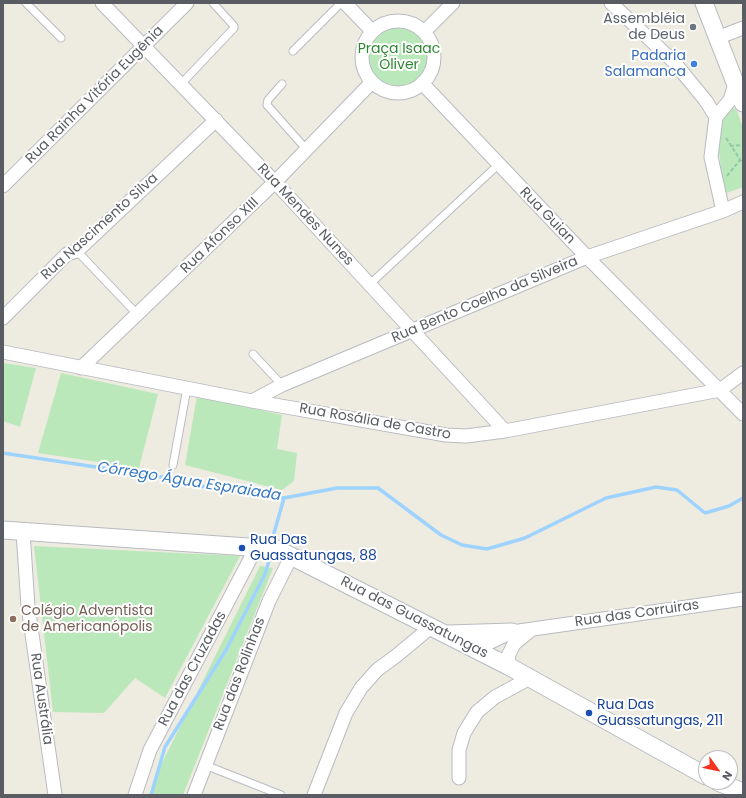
<!DOCTYPE html>
<meta charset="utf-8">
<style>
body{margin:0}
#map{position:relative;width:746px;height:798px;overflow:hidden;background:#eeebe0;font-family:Poppins,sans-serif}
canvas{display:block}
.frame{position:absolute;inset:0;border:4px solid #595d63;pointer-events:none}
.north{position:absolute;left:698px;top:750px;width:40px;height:40px;box-sizing:border-box;background:#fff;border:1px solid #bdbec1;border-radius:50%;rotate:123deg;font-size:11px;font-weight:700;line-height:16px;text-align:center;color:#595d63}
.north::after{content:'';display:block;margin:auto;width:14px;height:18px;background:#f8321c;clip-path:polygon(50% 0,100% 100%,50% 72%,0 100%)}
</style>
<div id="map">
<canvas width="746" height="798"></canvas>
<div class="frame"></div>
<div class="north">N</div>
</div>
<script>
const context = document.querySelector('canvas').getContext('2d');
context.lineJoin = 'round';
function fill(path, color) {
  context.fillStyle = color;
  context.fill(path, 'evenodd');
}
function poly(rows) {
  const path = new Path2D();
  for (const r of rows) {
    if (r.length === 3) {
      path.moveTo(r[0] + r[2], r[1]);
      path.arc(r[0], r[1], r[2], 0, 2 * Math.PI);
      continue;
    }
    path.moveTo(r[0], r[1]);
    for (let i = 2; i < r.length; i += 2) path.lineTo(r[i], r[i + 1]);
  }
  return path;
}
function stroke(path, color, width, dash) {
  context.strokeStyle = color;
  context.lineWidth = width;
  context.lineCap = dash ? 'butt' : 'round';
  context.setLineDash(dash || []);
  context.stroke(path);
}
function drawText(font, color, halo, rows, align = 'center') {
  context.font = font + ' Poppins,sans-serif';
  context.lineWidth = 4;
  context.setLineDash([]);
  context.textBaseline = 'middle';
  context.strokeStyle = halo;
  context.fillStyle = color;
  for (const [text, x, y, turn = 0] of rows) {
    context.save();
    context.translate(x, y);
    context.rotate((+turn || 0) * Math.PI / 180);
    context.textAlign = isNaN(turn) ? turn : align;
    if (halo) context.strokeText(text, 0, 0);
    context.fillText(text, 0, 0);
    context.restore();
  }
}
const green = poly([
 [399,57,32],
 [731,105,737,111,743,128,743,187,724,194,718,143,723,112],
 [3,363,36,368,20,427,3,421],
 [61,373,158,394,139,468,38,453],
 [197,396,282,415,277,449,297,453,294,481,282,490,185,465],
 [34,546,240,556,165,698,135,678,104,713,53,712],
 [260,566,273,568,183,795,150,795,158,771]
]);
const stream = poly([
 [3,453,169,478,179,483,284,498,337,488,378,488,441,535,462,545,487,549,525,538,606,498,656,487,677,490,705,513,729,506,743,498],
 [274,533,284,498],
 [151,795,165,747,226,650,265,574,269,561]
]);
const path = poly([
 [726,138,743,164],
 [730,146,743,145],
 [727,176,740,160]
]);
const service = poly([
 [26,3,61,38],
 [293,51,341,3],
 [181,84,234,28,234,26,213,3],
 [282,84,268,100,267,105,307,150],
 [77,251,138,315],
 [370,284,498,165],
 [253,354,282,385],
 [173,465,187,388],
 [205,765,281,795]
]);
const minor = poly([
 [102,3,275,182,505,431],
 [345,3,372,31],
 [611,3,674,62,706,101,716,117,711,157,723,211],
 [398,57,36],
 [424,32,453,3],
 [717,38,743,28],
 [422,83,587,257,743,414],
 [716,117,730,100,735,84],
 [3,186,187,3],
 [3,318,67,254,77,251,216,120],
 [3,352,252,401,446,435,466,436,505,431,720,390,743,373],
 [81,368,275,182,372,82],
 [252,401,282,385,587,257,723,211,743,202],
 [23,532,28,606,55,795],
 [474,650,512,632,743,599],
 [510,667,508,656,514,644,531,630],
 [459,778,459,750,464,733,477,712,495,697,530,678],
 [135,795,150,750,257,546],
 [194,795,269,601,292,555],
 [314,795,346,713,361,688,377,670,396,656,431,627]
]);
const tertiary = poly([
 [704,3,743,103],
 [3,530,277,549,510,667,706,776],
 [448,634,512,632],
 [718,782,743,792]
]);
const markers = [
 [693,27,4,"#6b7280"],
 [694,64,4,"#3f7fe0"],
 [242,548,4,"#1a4fb4"],
 [13,619,4,"#8d6e63"],
 [589,713,4,"#1a4fb4"]
];
const worshipNames = [
 ["Assembléia",685,19],
 ["de Deus",685,35]
];
const parkNames = [
 ["Praça Isaac",399,49],
 ["Oliver",399,65]
];
const shopNames = [
 ["Padaria",686,56],
 ["Salamanca",686,72]
];
const streetNames = [
 ["Rua Rainha Vitória Eugênia",95,95,-45],
 ["Rua Mendes Nunes",305,215,47],
 ["Rua Guian",547,216,46],
 ["Rua Nascimento Silva",100,227,-42],
 ["Rua Afonso XIII",220,236,-44],
 ["Rua Bento Coelho da Silveira",485,300,-23],
 ["Rua Rosália de Castro",375,422,10],
 ["Rua das Corruiras",637,614,-8],
 ["Rua das Guassatungas",414,618,27],
 ["Rua das Cruzadas",193,669,-62],
 ["Rua das Rolinhas",240,674,-69],
 ["Rua Austrália",41,699,82]
];
const transitNames = [
 ["Rua Das",250,540],
 ["Guassatungas, 88",250,556],
 ["Rua Das",597,705],
 ["Guassatungas, 211",597,721]
];
const educationNames = [
 ["Colégio Adventista",21,611],
 ["de Americanópolis",21,627]
];
const waterNames = [
 ["Córrego Água Espraiada",189,482,9]
];
fill(green, '#bae8bb');
stroke(stream, '#9fd3ff', 3.5);
stroke(service, '#b8bbc1', 9);
stroke(minor, '#b8bbc1', 15);
stroke(tertiary, '#b8bbc1', 19);
stroke(path, '#93c9a4', 2, [4, 2]);
stroke(service, '#fff', 7);
stroke(minor, '#fff', 13);
stroke(tertiary, '#fff', 17);
for (const [x, y, r, color] of markers) {
  const dot = new Path2D();
  dot.arc(x, y, r, 0, 2 * Math.PI);
  context.fillStyle = color;
  context.fill(dot);
  stroke(dot, '#fff', 1.5);
}
drawText('14px', '#5b616d', '#fff', worshipNames, 'right');
drawText('14px', '#2d8633', '#fff', parkNames);
drawText('14px', '#366cbe', '#fff', shopNames, 'right');
drawText('14px', '#595d63', '#fff', streetNames);
drawText('14px', '#164399', '#fff', transitNames, 'left');
drawText('14px', '#785e54', '#fff', educationNames, 'left');
drawText('italic 15px', '#3578c3', '#fff', waterNames);
</script>
